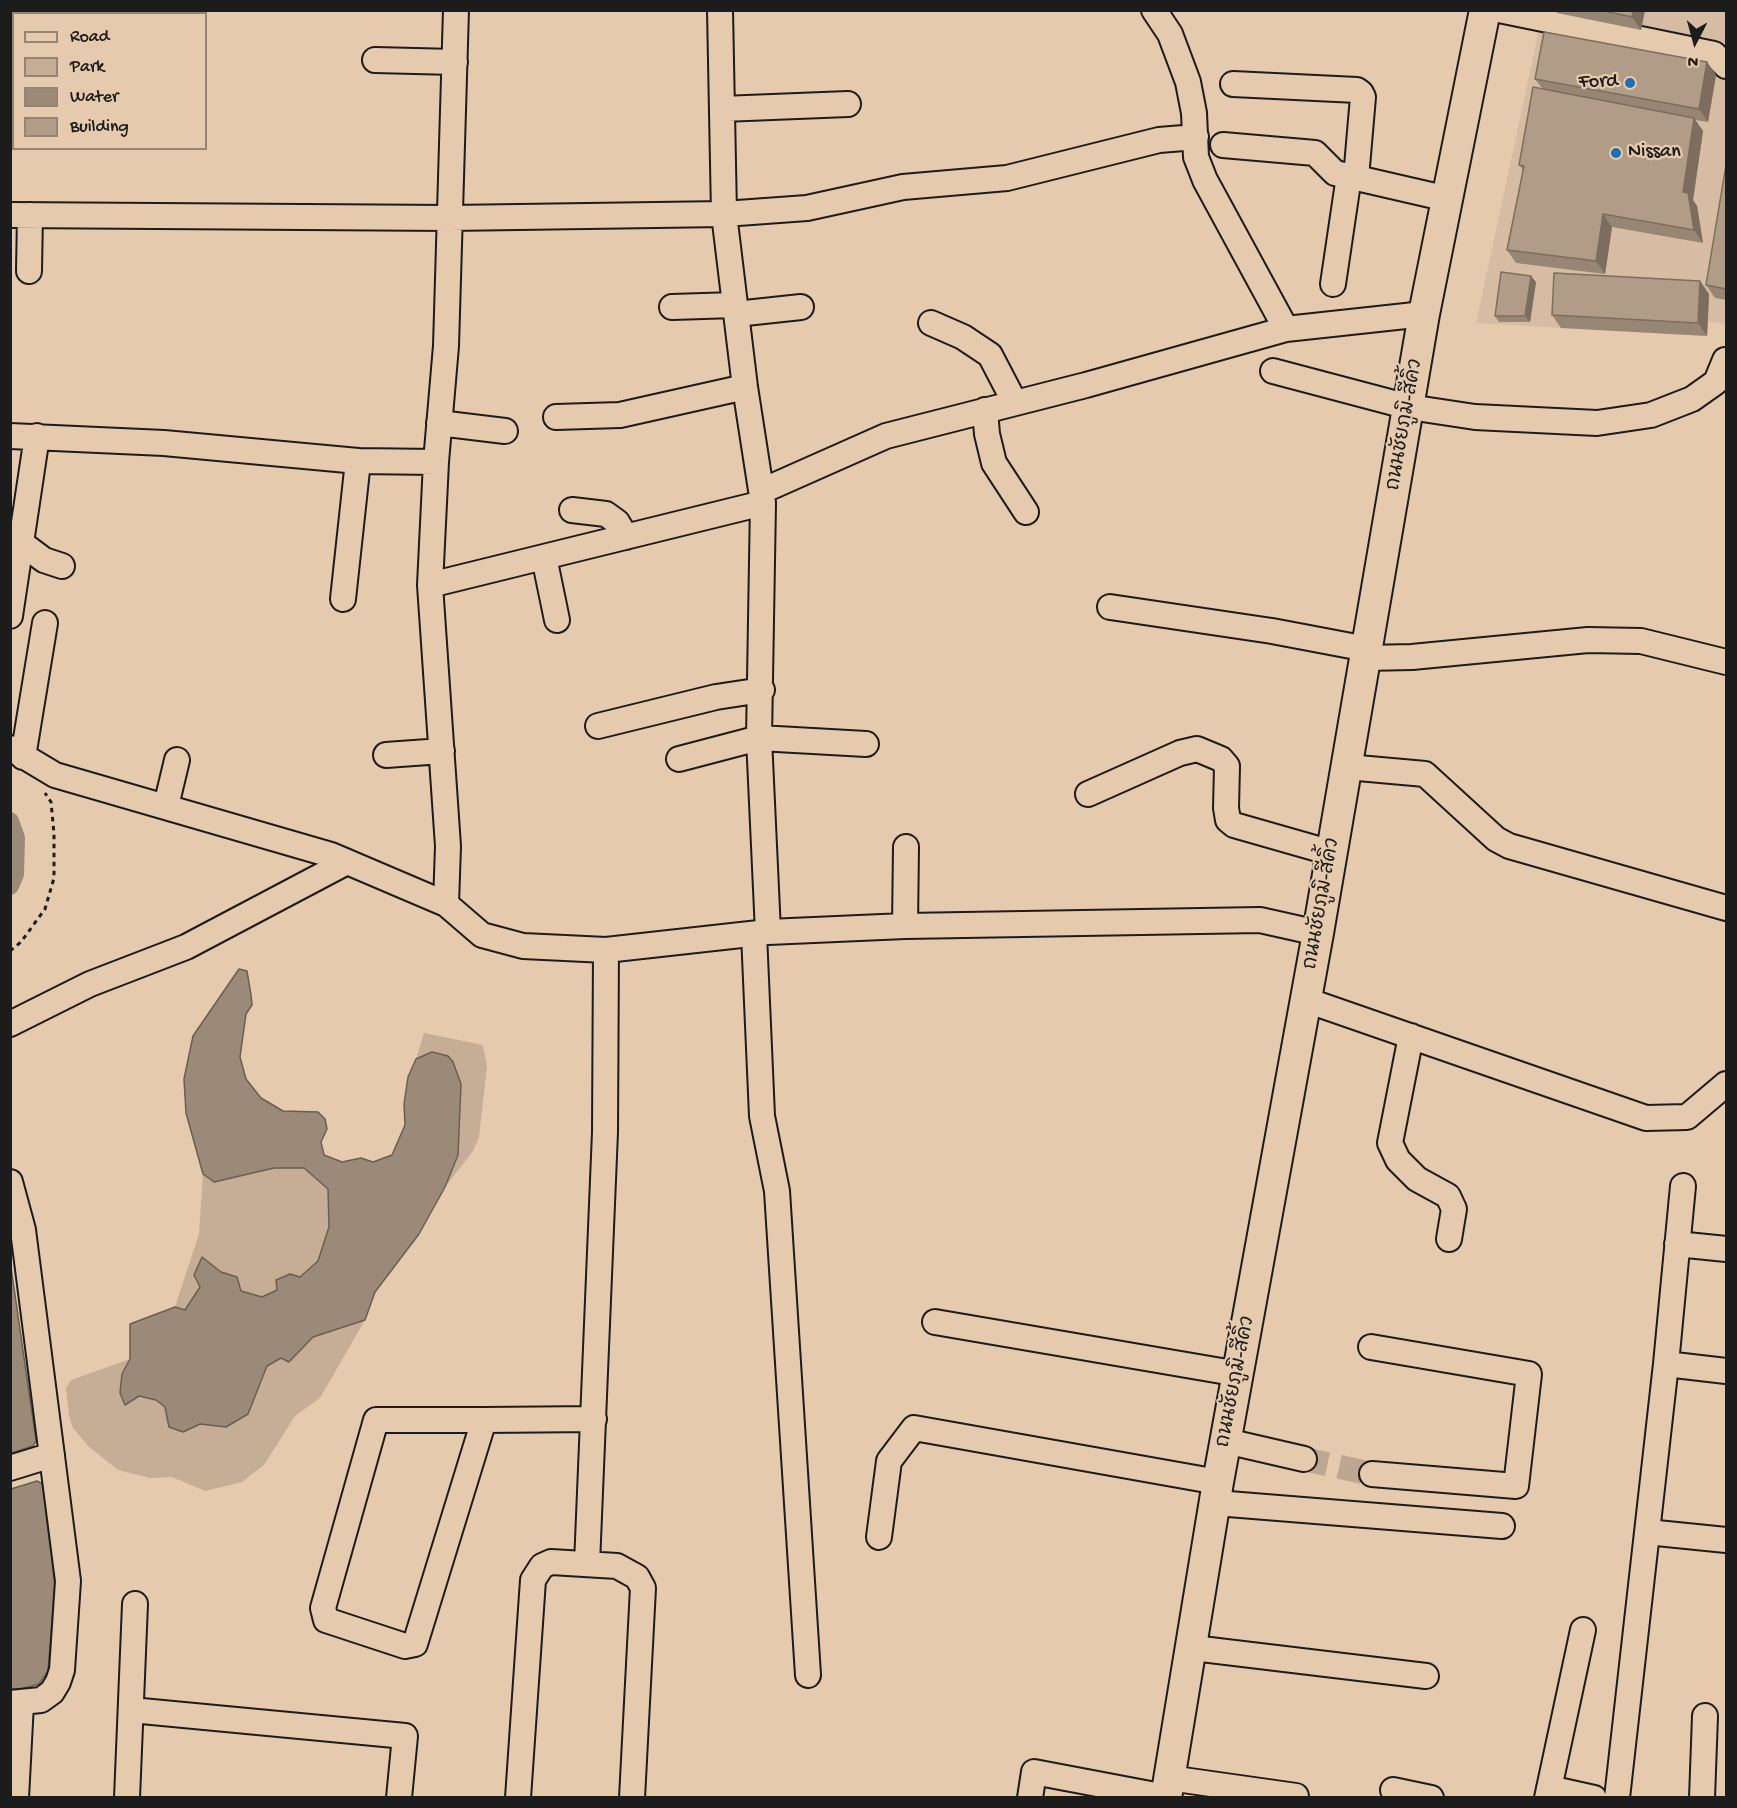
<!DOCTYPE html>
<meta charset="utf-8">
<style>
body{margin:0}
#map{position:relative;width:1737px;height:1808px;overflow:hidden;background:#e6caad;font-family:"Gochi Hand",sans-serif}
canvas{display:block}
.frame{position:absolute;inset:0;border:12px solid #1c1c1c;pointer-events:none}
.legend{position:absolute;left:12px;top:12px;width:195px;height:138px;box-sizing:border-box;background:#e6caad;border:2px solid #958473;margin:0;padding:8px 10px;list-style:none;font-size:18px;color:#1c1c1c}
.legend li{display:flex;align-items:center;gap:12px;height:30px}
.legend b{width:30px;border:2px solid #958473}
.north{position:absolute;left:1665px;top:12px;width:60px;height:60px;-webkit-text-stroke:4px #e6caad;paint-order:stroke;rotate:186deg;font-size:16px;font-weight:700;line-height:24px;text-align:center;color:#1c1c1c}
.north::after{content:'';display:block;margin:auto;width:21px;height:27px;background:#1c1c1c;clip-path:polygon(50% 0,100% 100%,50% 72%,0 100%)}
</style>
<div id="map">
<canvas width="1737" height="1808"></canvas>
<div class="frame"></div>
<ul class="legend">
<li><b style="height:8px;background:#e6caad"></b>Road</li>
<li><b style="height:16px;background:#c5ae95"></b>Park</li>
<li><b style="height:16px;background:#9b8a78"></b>Water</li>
<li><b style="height:16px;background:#b19c87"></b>Building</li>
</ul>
<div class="north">N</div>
</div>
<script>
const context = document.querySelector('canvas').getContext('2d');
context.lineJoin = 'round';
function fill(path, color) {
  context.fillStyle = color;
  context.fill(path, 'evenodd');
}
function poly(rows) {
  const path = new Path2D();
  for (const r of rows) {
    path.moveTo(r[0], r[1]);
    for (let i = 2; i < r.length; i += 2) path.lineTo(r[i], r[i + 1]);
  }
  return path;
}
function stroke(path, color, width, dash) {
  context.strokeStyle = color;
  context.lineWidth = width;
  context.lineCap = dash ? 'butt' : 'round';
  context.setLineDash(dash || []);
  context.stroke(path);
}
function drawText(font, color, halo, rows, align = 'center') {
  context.font = font + ' "Gochi Hand","Playpen Sans Thai",sans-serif';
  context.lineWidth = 4.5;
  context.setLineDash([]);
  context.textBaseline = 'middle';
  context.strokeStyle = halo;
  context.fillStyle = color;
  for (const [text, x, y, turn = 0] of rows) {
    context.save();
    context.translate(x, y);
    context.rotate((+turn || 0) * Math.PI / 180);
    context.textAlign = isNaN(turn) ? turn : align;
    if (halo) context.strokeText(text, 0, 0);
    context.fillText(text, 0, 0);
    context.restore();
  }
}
const built = poly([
 [1543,11,1726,11,1726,324,1708,321,1707,336,1476,323]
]);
const green = poly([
 [424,1033,483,1045,487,1066,479,1137,473,1151,445,1187,458,1155,432,1052,416,1059],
 [274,1168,304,1168,328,1189,329,1227,318,1261,300,1277,290,1274,276,1279,278,1290,262,1297,241,1291,237,1277,221,1272,200,1287,185,1310,175,1307,199,1234,203,1174,214,1182],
 [365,1320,320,1398,295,1416,264,1465,242,1482,205,1491,172,1477,150,1478,118,1470,89,1447,73,1428,69,1416,66,1388,71,1380,130,1359,122,1374,139,1396,156,1400,165,1407,169,1427,200,1424,226,1427,261,1384,267,1366,281,1358,289,1362,313,1337]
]);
const water = poly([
 [239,969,247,971,251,995,252,1005,246,1014,240,1057,246,1079,261,1098,283,1111,318,1112,325,1119,327,1129,321,1142,324,1155,342,1162,361,1158,373,1162,392,1155,405,1125,404,1104,408,1077,416,1059,432,1052,448,1056,453,1062,461,1084,458,1155,445,1187,419,1234,375,1292,365,1320,313,1337,289,1362,281,1358,267,1366,248,1414,226,1427,200,1424,183,1432,169,1427,165,1407,156,1400,139,1396,125,1405,120,1393,122,1374,130,1359,130,1324,175,1307,185,1310,200,1287,194,1275,202,1257,221,1272,237,1277,241,1291,262,1297,277,1290,276,1280,290,1274,300,1277,318,1261,329,1227,328,1189,304,1168,274,1168,214,1182,203,1174,186,1113,184,1079,193,1036,239,969],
 [10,1260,36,1441,33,1446,11,1453,10,1260],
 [37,1481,43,1484,55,1585,48,1671,39,1684,21,1689,11,1689,11,1489,37,1481]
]);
const canal = poly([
 [10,821,16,838,15,874,10,886]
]);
const minorTunnel = poly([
 [1304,1459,1372,1474]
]);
const path = poly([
 [10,951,21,942,45,909,54,878,54,834,51,802,45,793]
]);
const minor = poly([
 [456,10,446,346,436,462,430,585,448,846,446,904,482,935,523,946,606,950,768,932,905,926,1260,920,1318,933],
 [720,10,724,214,745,387,763,503,759,738,768,932],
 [1154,10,1170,34,1188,82,1194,113,1196,157,1205,180,1286,329],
 [1499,10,1714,54,1726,66],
 [375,60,455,62],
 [1233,84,1357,90,1361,93,1363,97,1356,178],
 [722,109,848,104],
 [1223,145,1315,153,1335,173,1448,199],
 [10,215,450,218,724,214,807,208,903,187,1007,178,1159,140,1196,137],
 [29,271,30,215],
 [1333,284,1349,176],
 [672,307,735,305],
 [736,314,801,307],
 [931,323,963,337,990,355,1015,403],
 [1273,371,1409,407,1475,417,1597,423,1651,415,1692,399,1716,382,1725,360],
 [985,410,987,434,994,463,1026,512],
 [556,417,620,415,745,387],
 [439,423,505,431],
 [10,436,164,443,358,461,436,462],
 [762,491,886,436,1086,385,1286,329,1424,314],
 [572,510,606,514,617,522,626,537],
 [20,542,44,560,62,566],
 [544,557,557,620],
 [430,585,763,503],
 [343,599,358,461],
 [1110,607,1272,631,1367,649],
 [10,616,37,436],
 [1365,658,1412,657,1588,640,1641,641,1726,662],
 [598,726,716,697,762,690],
 [10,748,55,775,331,855,446,904],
 [386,755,442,751],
 [23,757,45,623],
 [679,759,759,738,866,744],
 [1347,767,1425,774,1496,839,1509,846,1726,908],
 [1088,794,1180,753,1197,749,1221,759,1227,766,1226,808,1228,820,1234,825,1332,853],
 [166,806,177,760],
 [905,926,906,847],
 [754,934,762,1116,777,1191,808,1675],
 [1306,1000,1646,1118,1687,1117,1726,1084],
 [10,1024,90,984,186,947,347,862],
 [1411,1036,1390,1143,1398,1160,1417,1179,1448,1196,1454,1209,1449,1239],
 [10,1182,23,1230,68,1581,62,1670,58,1682,52,1692,41,1700,10,1703],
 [1677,1244,1726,1249],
 [935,1322,1239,1374],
 [1371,1347,1529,1374,1516,1486,1372,1474],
 [1666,1364,1726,1371],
 [484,1420,415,1644,405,1646,326,1620,323,1608,376,1420,484,1420,594,1419],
 [1226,1441,1304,1459],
 [10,1468,52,1455],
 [1216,1503,1502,1526],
 [1647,1532,1726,1540],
 [879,1537,889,1461,914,1428,1218,1482],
 [587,1564,605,1132,606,950],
 [1193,1648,1426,1676],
 [131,1710,405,1736,399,1798],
 [1169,1778,1296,1796],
 [1549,1788,1594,1798],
 [1393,1790,1431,1798],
 [16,1798,21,1703],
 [127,1798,135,1604],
 [518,1798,533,1580,542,1566,551,1562,617,1566,637,1577,643,1588,632,1798],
 [1030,1798,1034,1772,1166,1797],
 [1547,1798,1583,1630],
 [1617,1798,1666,1364,1683,1186],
 [1702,1798,1705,1716]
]);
const major = poly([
 [1166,1798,1218,1482,1318,933,1424,314,1485,10]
]);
const wall = poly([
 [1555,10,1645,10,1641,30,1557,13],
 [1707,62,1716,75,1708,122,1695,120,1703,131,1693,200,1697,206,1703,243,1612,227,1605,274,1516,263,1507,250,1523,170,1519,165,1542,88,1535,79],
 [1726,165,1726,300,1715,298,1706,285],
 [1700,281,1709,294,1707,336,1561,328,1552,315],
 [1536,282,1530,322,1499,322,1495,316]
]);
const shadedWall = poly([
 [1633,10,1645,10,1641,30,1632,17],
 [1707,62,1716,75,1708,122,1699,109],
 [1694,118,1703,131,1693,200,1697,206,1703,243,1694,230,1683,192],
 [1603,214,1612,227,1605,274,1596,261],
 [1531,276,1536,282,1530,322,1525,316],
 [1700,281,1709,294,1707,336,1698,323]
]);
const building = poly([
 [1600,10,1633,10,1632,17,1600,10],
 [1544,32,1707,62,1699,109,1535,79,1544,32],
 [1533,87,1694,118,1683,192,1688,193,1694,230,1603,214,1596,261,1507,250,1524,166,1519,165,1533,87],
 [1726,165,1726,289,1706,285,1726,165],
 [1501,272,1531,276,1525,316,1495,316,1501,272],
 [1554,273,1700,281,1698,323,1552,315,1554,273]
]);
const markers = [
 [1630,83,6,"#1f6fb2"],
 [1616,153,6,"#1f6fb2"]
];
const poiNames = [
 ["Ford",1618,83],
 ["Nissan",1628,153,"left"]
];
const streetNames = [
 ["ถนนชัยภูมิ-สีคิ้ว",1406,425,-80],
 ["ถนนชัยภูมิ-สีคิ้ว",1323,904,-80],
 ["ถนนชัยภูมิ-สีคิ้ว",1237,1382,-79]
];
fill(built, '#d6bca2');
fill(green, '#c5ae95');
fill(water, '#9b8a78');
stroke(water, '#685e53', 1.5);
stroke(canal, '#9b8a78', 18);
stroke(minorTunnel, '#bea790', 24, [24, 12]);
stroke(minor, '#1c1c1c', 28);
stroke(major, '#1c1c1c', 34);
stroke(path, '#1c1c1c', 3, [4.5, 4.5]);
stroke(minor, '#e6caad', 24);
stroke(major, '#e6caad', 30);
fill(wall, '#988674');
fill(shadedWall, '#7c6d5e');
fill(building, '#b19c87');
stroke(building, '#7c6d5e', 1.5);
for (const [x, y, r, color] of markers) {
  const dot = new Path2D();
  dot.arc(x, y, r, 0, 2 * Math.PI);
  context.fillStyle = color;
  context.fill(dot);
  stroke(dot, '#e6caad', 2);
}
drawText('20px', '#1c1c1c', '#e6caad', poiNames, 'right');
drawText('20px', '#1c1c1c', '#e6caad', streetNames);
</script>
